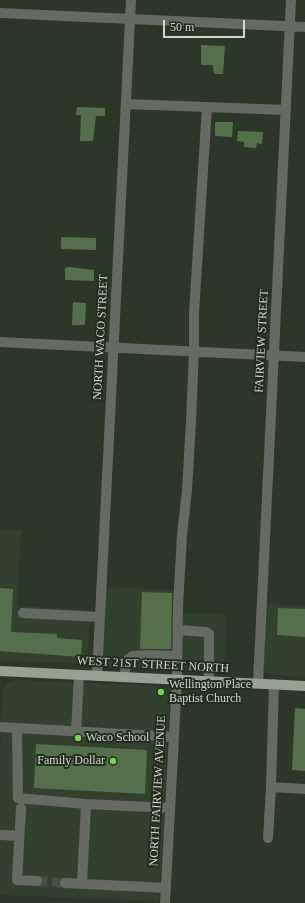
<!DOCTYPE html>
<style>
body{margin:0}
#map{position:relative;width:305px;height:903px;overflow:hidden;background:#2c3728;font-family:"Times New Roman",serif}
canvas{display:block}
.scale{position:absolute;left:163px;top:20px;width:82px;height:18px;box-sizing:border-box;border:2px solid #d0d7ce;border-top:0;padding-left:5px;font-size:12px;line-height:14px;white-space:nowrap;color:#d0d7ce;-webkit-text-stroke:3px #222d1e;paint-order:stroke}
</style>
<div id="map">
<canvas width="305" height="903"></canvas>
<div class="scale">50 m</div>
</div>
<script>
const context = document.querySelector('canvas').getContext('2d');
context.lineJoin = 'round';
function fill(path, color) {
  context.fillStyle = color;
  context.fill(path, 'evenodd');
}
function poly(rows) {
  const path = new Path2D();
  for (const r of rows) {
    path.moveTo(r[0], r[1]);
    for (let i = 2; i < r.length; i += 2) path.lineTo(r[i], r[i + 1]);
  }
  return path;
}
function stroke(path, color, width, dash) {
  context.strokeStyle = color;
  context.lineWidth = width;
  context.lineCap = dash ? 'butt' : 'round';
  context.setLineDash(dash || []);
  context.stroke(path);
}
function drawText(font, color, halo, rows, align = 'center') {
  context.font = font + ' "Times New Roman",serif';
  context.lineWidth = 4;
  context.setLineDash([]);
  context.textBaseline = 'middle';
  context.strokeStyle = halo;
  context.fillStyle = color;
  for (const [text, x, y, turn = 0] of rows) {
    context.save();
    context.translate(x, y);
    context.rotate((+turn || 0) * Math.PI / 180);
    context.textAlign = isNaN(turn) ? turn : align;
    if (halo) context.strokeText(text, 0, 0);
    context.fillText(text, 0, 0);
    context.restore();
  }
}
const built = poly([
 [0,530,21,530,17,606,90,610,88,656,86,662,83,664,0,661],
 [104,587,182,590,181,613,226,614,224,672,110,668,104,665,102,660],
 [267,604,305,606,305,677,270,675,263,669],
 [16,680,158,686,168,689,170,696,159,901,0,895,0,754,3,689,7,683]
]);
const building = poly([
 [201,45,225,46,223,74,214,74,213,65,201,65],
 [77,107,105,108,105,116,96,116,93,141,80,141,81,115,76,115],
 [215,122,233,122,232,137,215,136],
 [238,131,263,132,262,144,257,143,256,148,244,147,244,142,237,141],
 [61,237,96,238,96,250,61,249],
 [69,267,94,270,94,281,65,280,65,268],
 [73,302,86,303,85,325,72,325],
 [0,588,13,589,11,632,57,634,57,638,82,640,81,657,0,651],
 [142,592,172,593,171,649,140,649],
 [278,608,305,609,305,637,277,635],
 [295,708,305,709,305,771,292,770],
 [36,744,147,750,145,794,34,788]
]);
const minorTunnel = poly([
 [37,881,65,883]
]);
const minor = poly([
 [0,13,305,27],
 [126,104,286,110],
 [0,342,305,357],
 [23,613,100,617],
 [178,630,206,632,209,634,209,681],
 [97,676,131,0],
 [124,677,127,660,133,656,148,655,177,656],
 [258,683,291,0],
 [274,684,271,787,305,789],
 [0,727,174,737],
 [17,728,18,798,86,804,170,808],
 [76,732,79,675],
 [21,808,17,880,37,881],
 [0,835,19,836],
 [268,838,271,787],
 [65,883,166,888],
 [82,884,86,804],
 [165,903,177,680,178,606,182,535,187,491,191,421,194,351,194,312,207,107]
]);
const major = poly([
 [0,671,305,686]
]);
const markers = [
 [161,692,4,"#7ad156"],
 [78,738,4,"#7ad156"],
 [113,761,4,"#7ad156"]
];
const streetNames = [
 ["NORTH WACO STREET",101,337,-87],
 ["FAIRVIEW STREET",262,341,-87],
 ["WEST 21ST STREET NORTH",153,665,3],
 ["NORTH FAIRVIEW AVENUE",158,791,-87]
];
const poiNames = [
 ["Wellington Place",169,685],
 ["Baptist Church",169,699],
 ["Waco School",86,738],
 ["Family Dollar",105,761,"right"]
];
fill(built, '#32412d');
fill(building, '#54704a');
stroke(minorTunnel, '#454f41', 10, [10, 5]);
stroke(minor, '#656b63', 10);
stroke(major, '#96a192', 10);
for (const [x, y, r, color] of markers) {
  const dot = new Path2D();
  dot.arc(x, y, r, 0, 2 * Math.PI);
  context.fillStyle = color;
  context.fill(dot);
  stroke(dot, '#222d1e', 1.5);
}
drawText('12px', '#d0d7ce', '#222d1e', streetNames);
drawText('12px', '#d0d7ce', '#222d1e', poiNames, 'left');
</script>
